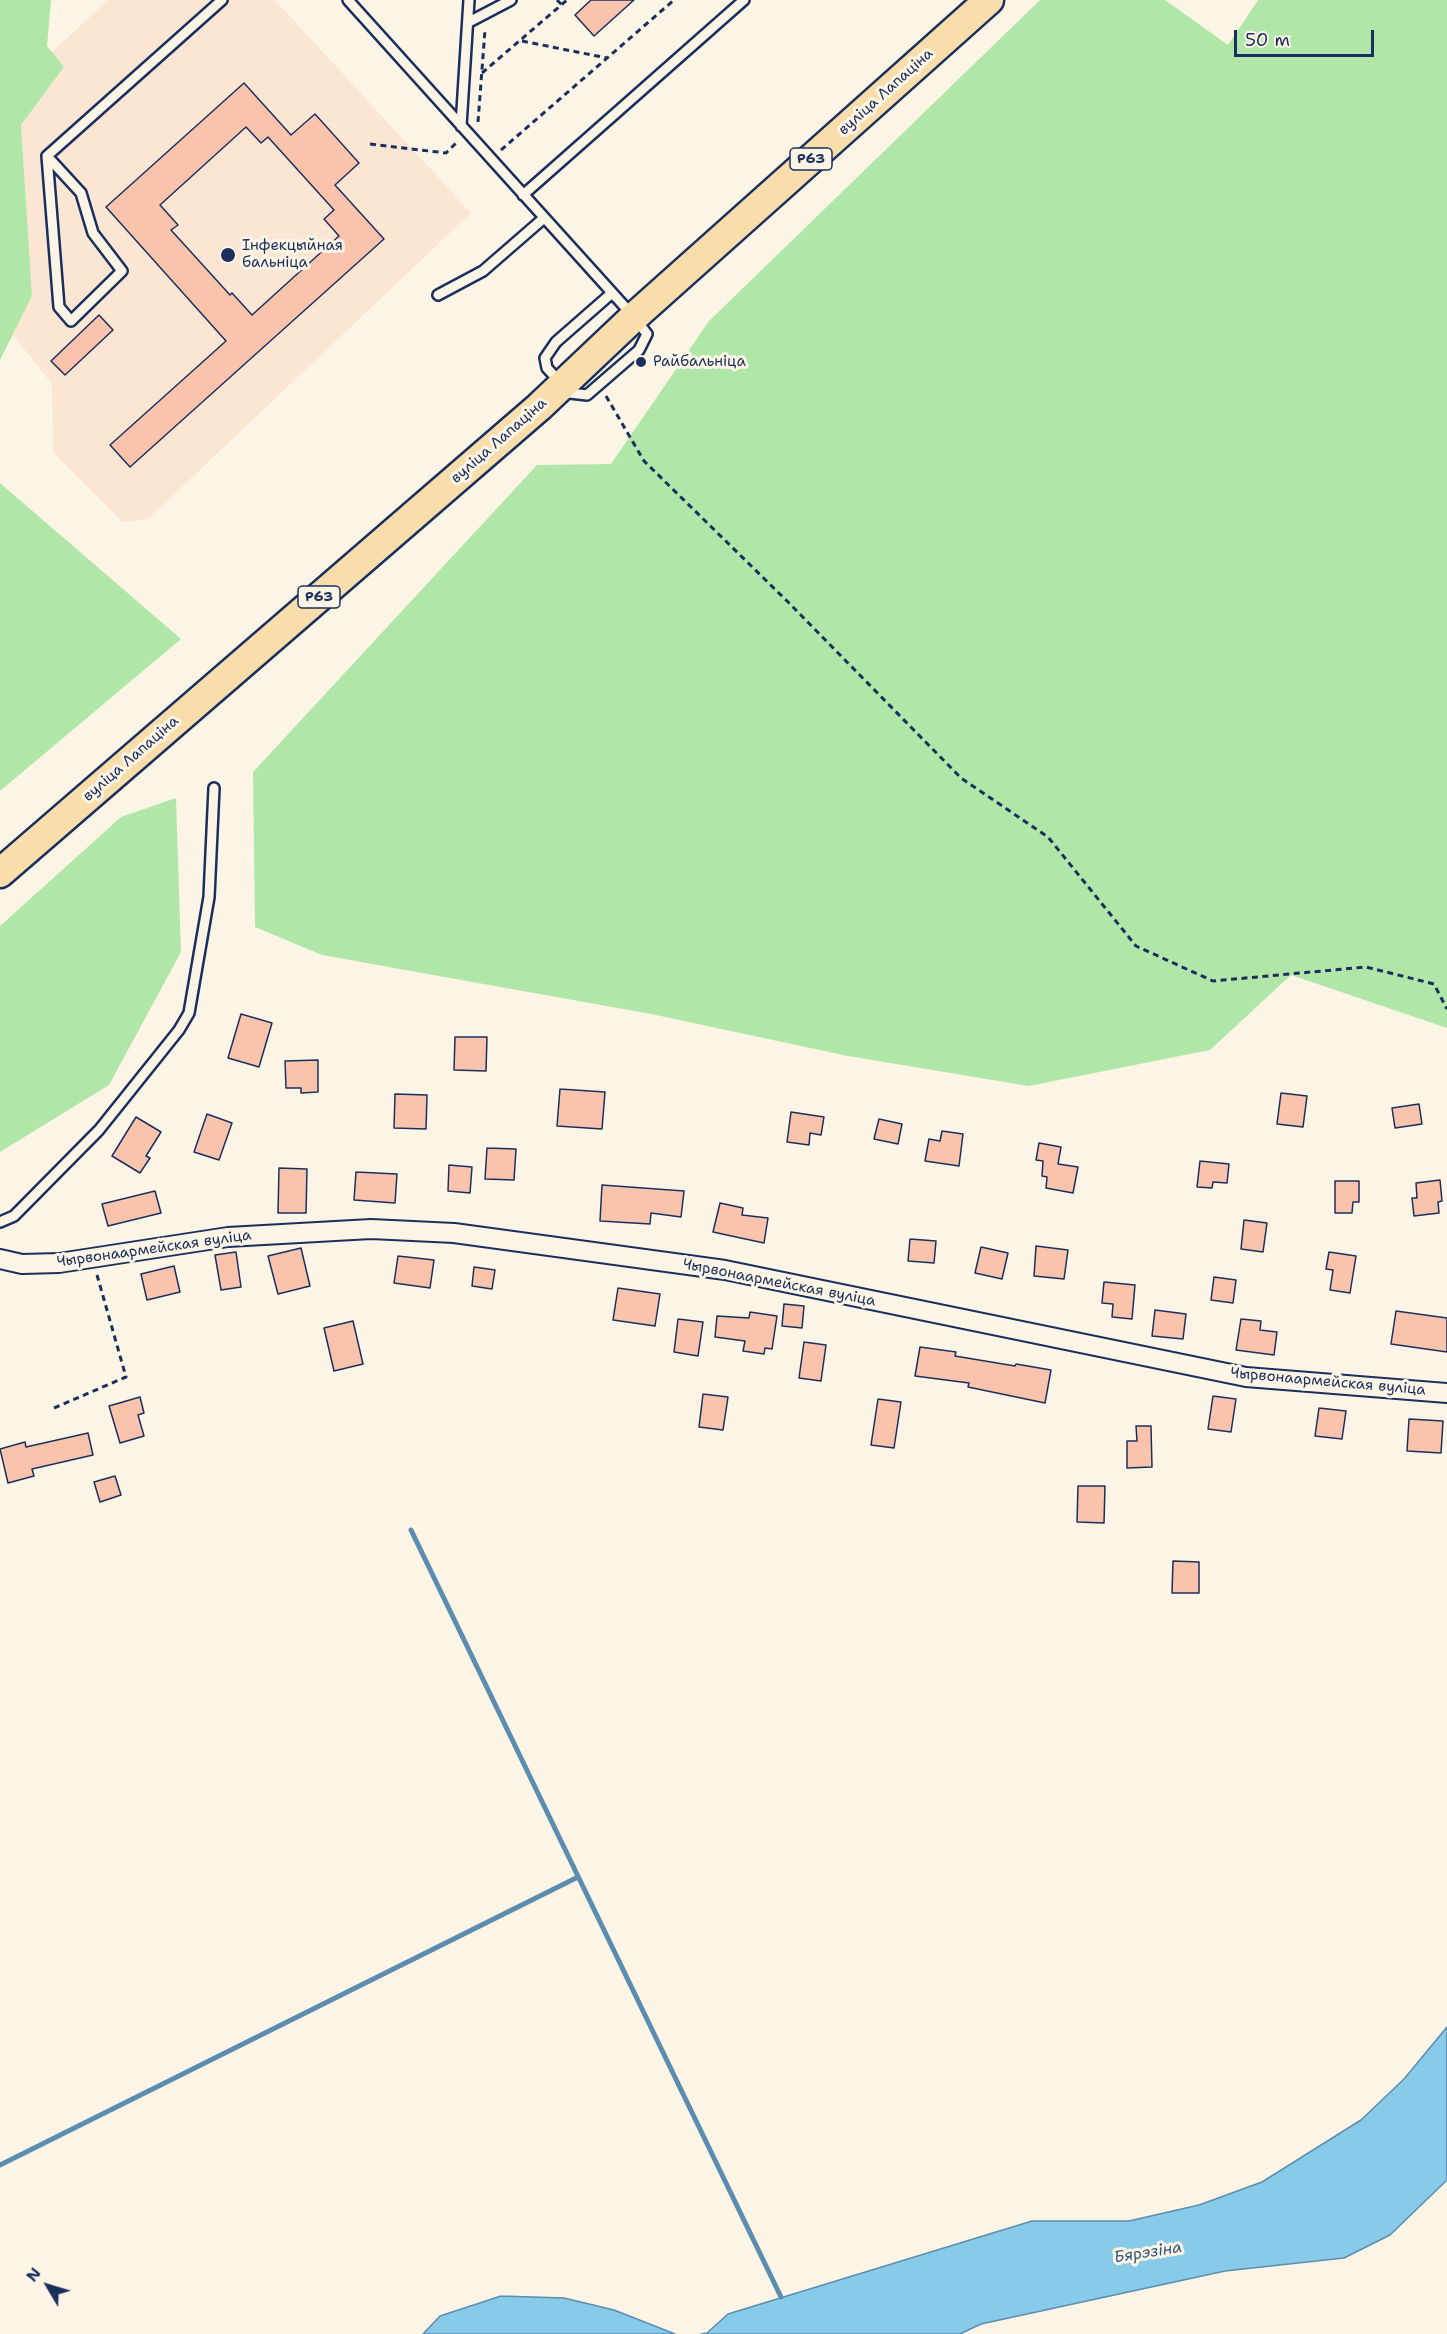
<!DOCTYPE html>
<meta charset="utf-8">
<style>
body{margin:0}
#map{position:relative;width:1447px;height:2334px;overflow:hidden;background:#fcf5e5;font-family:"Shantell Sans",sans-serif}
canvas{display:block}
.north{position:absolute;left:18px;top:2256px;width:60px;height:60px;-webkit-text-stroke:4px #fcf5e5;paint-order:stroke;rotate:308deg;font-size:16px;font-weight:700;line-height:24px;text-align:center;color:#1b2f5e}
.north::after{content:'';display:block;margin:auto;width:21px;height:27px;background:#1b2f5e;clip-path:polygon(50% 0,100% 100%,50% 72%,0 100%)}
.scale{position:absolute;left:1234px;top:30px;width:140px;height:27px;box-sizing:border-box;border:3px solid #1b2f5e;border-top:0;padding-left:8px;font-size:18px;line-height:21px;white-space:nowrap;color:#1b2f5e;-webkit-text-stroke:4px #fcf5e5;paint-order:stroke}
</style>
<div id="map">
<canvas width="1447" height="2334"></canvas>
<div class="north">N</div>
<div class="scale">50 m</div>
</div>
<script>
const context = document.querySelector('canvas').getContext('2d');
context.lineJoin = 'round';
function fill(path, color) {
  context.fillStyle = color;
  context.fill(path, 'evenodd');
}
function poly(rows) {
  const path = new Path2D();
  for (const r of rows) {
    path.moveTo(r[0], r[1]);
    for (let i = 2; i < r.length; i += 2) path.lineTo(r[i], r[i + 1]);
  }
  return path;
}
function stroke(path, color, width, dash) {
  context.strokeStyle = color;
  context.lineWidth = width;
  context.lineCap = dash ? 'butt' : 'round';
  context.setLineDash(dash || []);
  context.stroke(path);
}
function drawText(font, color, halo, rows, align = 'center') {
  context.font = font + ' "Shantell Sans",sans-serif';
  context.lineWidth = 6;
  context.setLineDash([]);
  context.textBaseline = 'middle';
  context.strokeStyle = halo;
  context.fillStyle = color;
  for (const [text, x, y, turn = 0] of rows) {
    context.save();
    context.translate(x, y);
    context.rotate((+turn || 0) * Math.PI / 180);
    context.textAlign = isNaN(turn) ? turn : align;
    if (halo) context.strokeText(text, 0, 0);
    context.fillText(text, 0, 0);
    context.restore();
  }
}
const built = poly([
 [108,0,275,0,471,213,148,519,123,522,53,452,52,384,13,335,32,296,21,125,64,67,52,52]
]);
const green = poly([
 [0,0,51,0,47,46,64,67,21,125,32,296,0,360],
 [1040,0,1165,0,1228,45,1258,0,1447,0,1447,1028,1291,975,1210,1050,1029,1086,848,1056,651,1014,322,955,255,927,253,772,537,465,611,464,709,321],
 [0,483,181,639,0,791],
 [176,798,181,952,109,1085,0,1152,0,926,121,817]
]);
const water = poly([
 [1447,2027,1447,2180,1390,2235,1344,2258,1225,2271,981,2324,960,2334,701,2334,707,2333,728,2314,1032,2221,1129,2221,1199,2205,1262,2182,1361,2120,1404,2079,1447,2027],
 [501,2296,564,2298,614,2310,675,2334,423,2334,440,2316,501,2296]
]);
const stream = poly([
 [411,1530,781,2297],
 [0,2165,578,1877]
]);
const building = poly([
 [591,0,634,0,594,36,575,15,591,0],
 [244,83,291,135,315,114,359,163,335,185,384,239,130,467,110,445,226,341,106,207,244,83],
 [246,127,261,143,268,137,334,210,324,219,339,236,252,315,232,293,230,295,171,230,178,225,160,205,246,127],
 [99,315,113,330,65,375,51,361,99,315],
 [241,1014,272,1023,259,1067,228,1058,241,1014],
 [455,1037,487,1037,486,1071,454,1070,455,1037],
 [318,1060,318,1092,301,1093,301,1088,286,1088,285,1061,318,1060],
 [560,1089,605,1092,602,1129,557,1126,560,1089],
 [1281,1093,1307,1096,1303,1127,1277,1124,1281,1093],
 [395,1094,427,1095,426,1129,394,1128,395,1094],
 [1419,1104,1422,1124,1395,1128,1392,1108,1419,1104],
 [791,1112,824,1117,821,1135,810,1133,809,1145,787,1142,791,1112],
 [207,1114,232,1123,219,1160,194,1152,207,1114],
 [136,1117,161,1132,146,1156,150,1158,140,1173,112,1156,136,1117],
 [879,1119,902,1124,898,1144,874,1139,879,1119],
 [942,1131,963,1134,959,1166,925,1161,929,1139,940,1141,942,1131],
 [1039,1143,1061,1147,1058,1164,1078,1167,1073,1193,1046,1188,1047,1177,1042,1176,1043,1161,1036,1160,1039,1143],
 [487,1148,516,1149,514,1180,485,1179,487,1148],
 [1200,1161,1229,1164,1227,1183,1213,1182,1212,1188,1197,1187,1200,1161],
 [449,1165,472,1167,470,1193,448,1191,449,1165],
 [279,1168,307,1169,306,1213,278,1213,279,1168],
 [356,1172,397,1174,395,1203,354,1200,356,1172],
 [1440,1180,1442,1201,1438,1202,1439,1213,1414,1216,1412,1198,1417,1198,1416,1183,1440,1180],
 [1335,1181,1359,1181,1359,1202,1353,1202,1352,1213,1335,1213,1335,1181],
 [602,1185,684,1191,681,1217,651,1213,650,1224,600,1221,602,1185],
 [155,1191,161,1213,108,1226,102,1204,155,1191],
 [720,1203,743,1208,742,1215,768,1218,764,1243,713,1232,720,1203],
 [1244,1220,1267,1223,1263,1252,1241,1249,1244,1220],
 [910,1239,936,1241,934,1263,908,1261,910,1239],
 [1036,1246,1068,1250,1064,1279,1034,1276,1036,1246],
 [981,1247,1008,1253,1002,1279,975,1273,981,1247],
 [301,1248,310,1286,278,1294,268,1256,301,1248],
 [236,1252,241,1287,221,1290,215,1255,236,1252],
 [1329,1252,1356,1256,1350,1293,1330,1290,1333,1270,1326,1269,1329,1252],
 [398,1256,434,1260,430,1288,394,1283,398,1256],
 [174,1266,180,1292,147,1300,141,1274,174,1266],
 [474,1267,495,1270,492,1289,472,1286,474,1267],
 [1214,1277,1236,1280,1233,1303,1211,1300,1214,1277],
 [1104,1282,1135,1285,1132,1319,1112,1317,1113,1304,1102,1303,1104,1282],
 [618,1288,660,1294,655,1326,613,1320,618,1288],
 [784,1304,804,1306,802,1328,782,1326,784,1304],
 [1155,1310,1186,1314,1183,1339,1152,1336,1155,1310],
 [1396,1311,1447,1318,1447,1352,1391,1344,1396,1311],
 [750,1312,777,1316,772,1349,765,1348,764,1354,743,1351,745,1341,715,1337,717,1316,749,1318,750,1312],
 [678,1319,703,1322,698,1356,674,1352,678,1319],
 [1241,1319,1261,1321,1260,1330,1277,1332,1274,1355,1236,1350,1241,1319],
 [353,1321,363,1364,334,1371,324,1328,353,1321],
 [804,1342,826,1345,821,1381,799,1378,804,1342],
 [920,1347,956,1352,955,1356,1015,1366,1016,1364,1051,1370,1045,1403,968,1387,969,1383,915,1376,920,1347],
 [703,1394,728,1397,723,1430,699,1427,703,1394],
 [1213,1396,1236,1399,1231,1432,1208,1429,1213,1396],
 [140,1397,144,1413,138,1415,144,1436,120,1443,109,1406,140,1397],
 [878,1399,901,1402,894,1448,871,1445,878,1399],
 [1319,1408,1346,1411,1342,1439,1315,1436,1319,1408],
 [1409,1419,1443,1421,1441,1453,1407,1451,1409,1419],
 [1136,1426,1151,1426,1152,1467,1127,1468,1127,1441,1137,1441,1136,1426],
 [88,1433,93,1455,32,1469,34,1476,8,1483,0,1449,25,1442,26,1447,88,1433],
 [115,1476,121,1495,100,1502,94,1482,115,1476],
 [1078,1486,1105,1486,1104,1523,1077,1522,1078,1486],
 [1173,1561,1199,1562,1199,1593,1172,1593,1173,1561]
]);
const path = poly([
 [557,0,562,5],
 [522,41,607,58],
 [482,73,567,0],
 [478,122,485,30],
 [370,144,446,153,457,142],
 [501,150,674,0],
 [606,396,644,461,787,601,961,778,1048,837,1136,946,1213,981,1366,967,1434,984,1447,1009],
 [54,1408,126,1377,97,1275]
]);
const lane = poly([
 [348,0,634,317,647,334,639,350,587,395,570,393,547,368,545,358,556,342,612,293],
 [469,22,511,0],
 [461,126,469,0],
 [47,156,81,193,93,233,122,271,71,321,59,307,47,156],
 [47,156,222,0],
 [523,195,744,0],
 [438,295,483,271,544,218],
 [0,1222,14,1216,99,1130,179,1030,189,1013,209,897,214,788]
]);
const street = poly([
 [0,1259,22,1264,59,1263,228,1237,371,1229,454,1233,725,1270,1246,1377,1447,1393]
]);
const primary = poly([
 [0,873,539,407,634,317,989,0]
]);
const markers = [
 [228,255,8,"#1b2f5e"],
 [641,362,6,"#1b2f5e"]
];
const shields = [
 [811,159,42],
 [319,597,42]
];
const shieldNames = [
 ["Р63",811,159],
 ["Р63",319,597]
];
const streetNames = [
 ["вуліца Лапаціна",886,92,-42],
 ["вуліца Лапаціна",499,441,-41],
 ["вуліца Лапаціна",131,759,-41],
 ["Чырвонаармейская вуліца",154,1249,-8],
 ["Чырвонаармейская вуліца",779,1283,11],
 ["Чырвонаармейская вуліца",1328,1382,5]
];
const poiNames = [
 ["Інфекцыйная",242,246],
 ["бальніца",242,263],
 ["Райбальніца",653,362]
];
const waterNames = [
 ["Бярэзіна",1148,2253,-9]
];
fill(built, '#fbe6d4');
fill(green, '#b0e6a8');
fill(water, '#88cbe9');
stroke(water, '#5c8db1', 1.5);
stroke(stream, '#5c8db1', 5);
fill(building, '#f9c3ac');
stroke(building, '#1b2f5e', 1.5);
stroke(lane, '#1b2f5e', 14);
stroke(street, '#1b2f5e', 22);
stroke(primary, '#1b2f5e', 33);
stroke(path, '#1b2f5e', 3, [6, 4.5]);
stroke(lane, '#fcf5e5', 9);
stroke(street, '#fcf5e5', 18);
stroke(primary, '#f9deab', 28);
for (const [x, y, r, color] of markers) {
  const dot = new Path2D();
  dot.arc(x, y, r, 0, 2 * Math.PI);
  context.fillStyle = color;
  context.fill(dot);
  stroke(dot, '#fcf5e5', 2);
}
for (const [x, y, w] of shields) {
  const box = new Path2D();
  box.roundRect(x - w / 2, y - 11, w, 22, 4.5);
  context.fillStyle = '#fcf5e5';
  context.fill(box);
  stroke(box, '#1b2f5e', 1.5);
}
drawText('bold 14px', '#1b2f5e', null, shieldNames);
drawText('15px', '#1b2f5e', '#fcf5e5', streetNames);
drawText('15px', '#1b2f5e', '#fcf5e5', poiNames, 'left');
drawText('italic 16px', '#365681', '#fcf5e5', waterNames);
</script>
